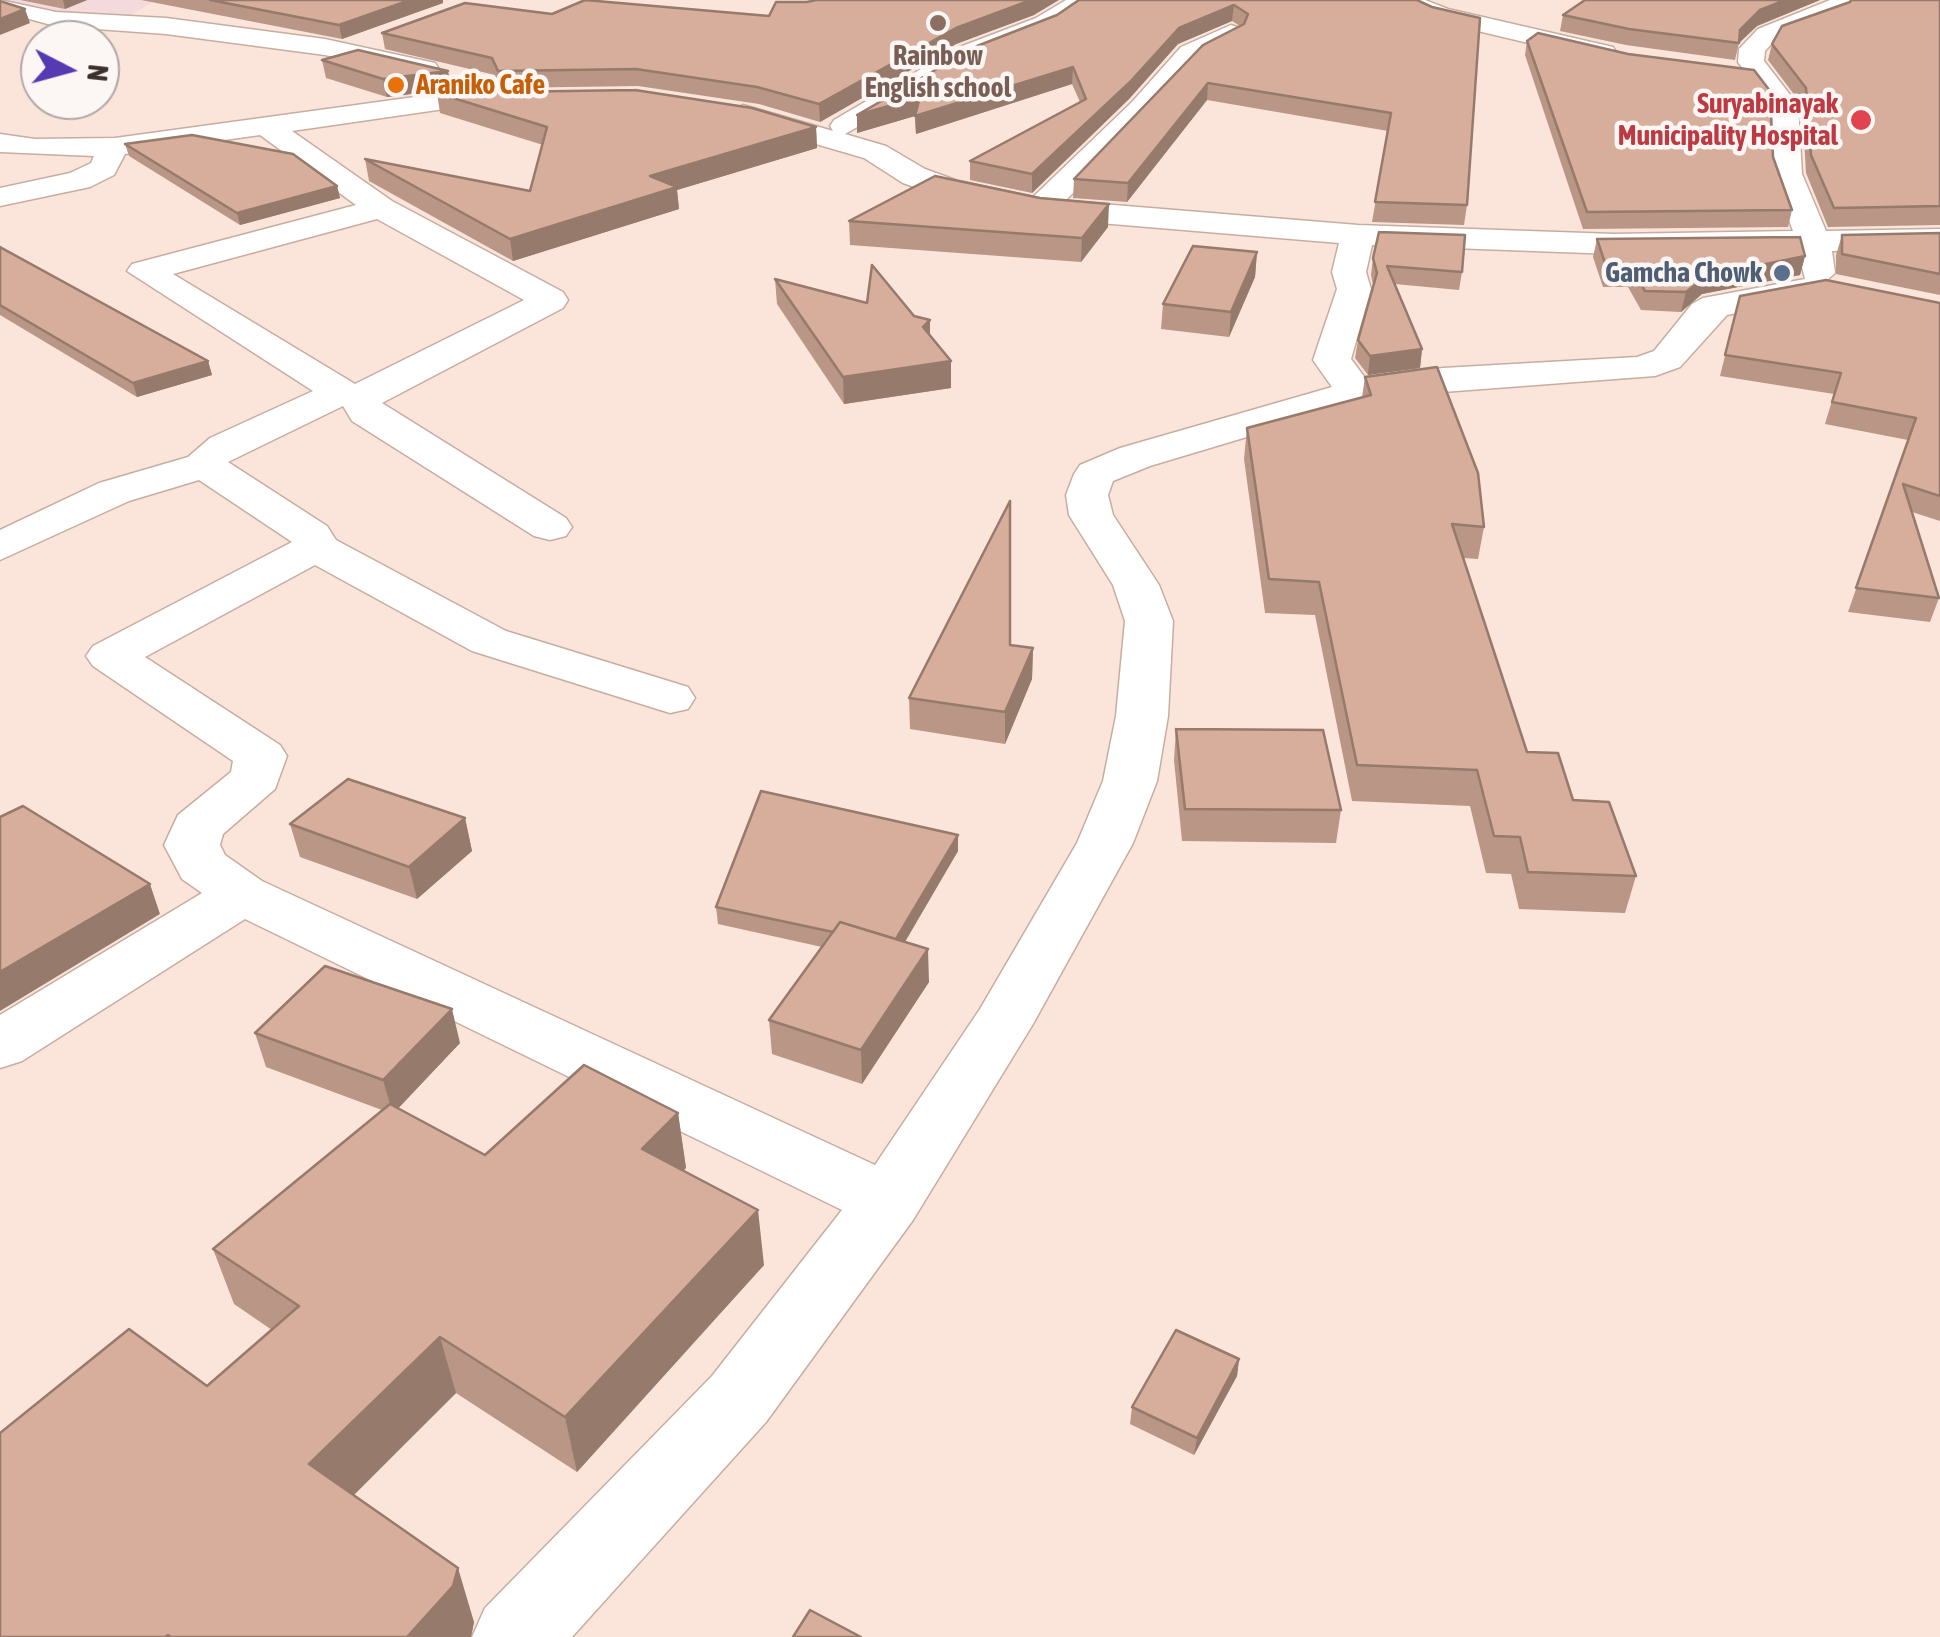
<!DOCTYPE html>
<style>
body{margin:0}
#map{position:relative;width:1940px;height:1637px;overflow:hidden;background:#fbe5da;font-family:"Asap Condensed",sans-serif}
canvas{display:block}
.north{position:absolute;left:20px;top:20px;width:100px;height:100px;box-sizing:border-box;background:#fcf6f4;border:2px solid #afa7a4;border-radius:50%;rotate:96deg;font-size:28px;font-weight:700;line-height:40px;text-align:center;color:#3b302b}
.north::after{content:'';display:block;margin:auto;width:35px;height:45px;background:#563ab2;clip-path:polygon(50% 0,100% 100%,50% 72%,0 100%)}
</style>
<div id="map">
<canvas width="1940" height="1637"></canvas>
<div class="north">N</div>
</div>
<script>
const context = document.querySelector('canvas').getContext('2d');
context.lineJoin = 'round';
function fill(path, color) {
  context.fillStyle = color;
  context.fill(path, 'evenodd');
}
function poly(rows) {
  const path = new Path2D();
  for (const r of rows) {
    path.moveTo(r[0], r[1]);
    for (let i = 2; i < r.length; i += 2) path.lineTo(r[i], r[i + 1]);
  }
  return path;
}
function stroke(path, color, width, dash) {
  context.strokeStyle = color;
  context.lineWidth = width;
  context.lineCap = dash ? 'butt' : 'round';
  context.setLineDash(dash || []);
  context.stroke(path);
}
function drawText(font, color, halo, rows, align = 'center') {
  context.font = font + ' "Asap Condensed",sans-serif';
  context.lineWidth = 9;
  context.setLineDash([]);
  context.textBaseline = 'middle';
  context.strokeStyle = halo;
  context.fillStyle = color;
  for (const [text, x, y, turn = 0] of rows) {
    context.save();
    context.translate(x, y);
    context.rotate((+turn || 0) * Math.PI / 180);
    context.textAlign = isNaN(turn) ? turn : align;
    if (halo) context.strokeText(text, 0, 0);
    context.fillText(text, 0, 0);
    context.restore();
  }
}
const education = poly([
 [1,0,157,0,123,19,46,13]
]);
const minor = poly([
 [0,0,56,12,166,18,325,39,435,63,439,69,426,77,325,55,166,34,55,26,0,11,0,0],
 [1066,0,1095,0,1054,28,975,60,845,134,886,146,925,169,958,181,1033,197,1132,102,1181,47,1231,25,1240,28,1244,33,1240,38,1199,59,1152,114,1065,201,1358,225,1614,234,1793,231,1772,174,1770,105,1738,62,1739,49,1758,29,1830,0,1855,0,1844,14,1776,39,1765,51,1764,61,1798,105,1802,174,1826,231,1940,229,1940,249,1832,251,1835,273,1825,282,1829,288,1824,295,1727,315,1680,367,1655,376,1443,392,1360,403,1150,466,1113,481,1108,495,1113,515,1159,585,1173,621,1168,716,1157,781,1133,843,1033,1024,913,1220,766,1422,572,1637,472,1637,485,1608,712,1376,842,1210,245,919,22,1061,0,1068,0,1015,202,893,182,879,164,845,178,815,231,772,233,761,93,666,86,656,93,646,292,542,199,480,129,501,0,560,0,530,99,483,188,457,210,438,313,391,127,271,132,264,356,205,260,135,125,154,114,175,90,187,0,206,0,188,70,173,91,163,94,156,0,152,0,134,35,139,115,138,444,93,523,92,527,98,513,106,444,109,292,131,392,201,563,292,568,300,563,308,382,403,566,518,572,527,566,536,550,540,534,536,352,421,343,406,228,462,327,526,336,540,506,631,688,687,695,698,688,709,670,713,472,651,315,565,145,657,280,745,287,756,275,789,223,834,220,845,225,855,262,881,875,1165,980,1009,1077,843,1103,781,1116,716,1125,621,1113,585,1069,515,1066,495,1074,474,1080,465,1120,448,1332,387,1313,360,1337,289,1332,272,1339,243,1040,218,939,196,903,183,864,158,733,120,729,114,743,105,833,131,830,126,834,120,957,48,1036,18,1066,0],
 [377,219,524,300,355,384,173,274,377,219],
 [1372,245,1614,254,1798,251,1805,279,1703,298,1692,304,1654,351,1637,357,1443,368,1366,379,1351,359,1371,289,1366,272,1372,245],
 [1392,0,1425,0,1448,9,1613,47,1617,53,1604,61,1440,22,1392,0]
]);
const wall = poly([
 [20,0,87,0,65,9],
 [141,0,443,0,443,3,342,39],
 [1079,0,1417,0,1467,205,1464,225,1372,222,1388,131,1207,100,1127,202,1073,198,1074,179,1240,26,1232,21,1178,44,1129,99,1032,193,970,180,970,161,1080,102,1072,84,916,134,915,116,857,133,857,115,1057,15],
 [1585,0,1820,0,1757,26,1739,43,1735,60,1626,45,1560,31,1563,15],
 [1940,0,1940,225,1828,227,1806,173,1802,105,1768,60,1772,44,1850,2],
 [552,14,769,16,1034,15,956,44,820,122,759,104,638,86,500,88,495,75,385,49,382,33],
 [1527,41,1773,157,1792,210,1788,227,1583,229,1525,55],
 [322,60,448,71,451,89,387,97,326,78],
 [437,93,816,127,817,148,677,190,679,209,513,261,369,181,365,159,530,191,543,145,440,113],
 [125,144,337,186,340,198,240,225,129,156],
 [849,221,1108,227,1081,262,850,245],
 [1940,233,1940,295,1836,274,1836,255,1842,235],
 [1597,239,1805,256,1800,275,1702,294,1681,312,1641,310,1628,287,1603,287,1593,257],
 [0,247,208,361,212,375,137,397,0,315],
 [1257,252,1255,277,1229,337,1161,329,1163,304],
 [1373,258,1462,272,1459,290,1395,284,1422,349,1420,368,1368,375,1355,358,1358,340,1373,285,1371,275],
 [775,279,930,320,930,336,951,388,844,404,777,304],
 [1740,296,1940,303,1940,521,1912,512,1939,598,1930,622,1848,612,1908,440,1825,424,1834,394,1720,376],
 [1365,377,1484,527,1478,559,1463,558,1527,752,1573,800,1636,876,1625,913,1519,909,1511,874,1486,873,1470,806,1352,801,1315,615,1265,613,1244,459,1247,428,1362,397],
 [1010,645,1033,648,1032,679,1005,744,910,729,909,698],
 [1176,729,1341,810,1336,843,1182,841,1174,760],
 [465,818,472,851,417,899,300,857,290,824],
 [958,835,958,851,905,942,929,982,862,1084,772,1054,769,1020,822,947,718,924,716,907],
 [255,1033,460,1043,398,1108,485,1155,678,1113,686,1168,683,1170,764,1265,577,1472,456,1393,353,1495,474,1622,471,1637,0,1637,272,1330,234,1304,213,1249,382,1110,266,1067],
 [1239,1359,1237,1376,1194,1455,1130,1424,1132,1407]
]);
const shadedWall = poly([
 [63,0,87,0,65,9],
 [410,0,443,0,443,3,342,39,339,25],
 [1031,0,1059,0,1034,15,956,44,820,122,819,104,956,28],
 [1785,0,1820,0,1757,26,1739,43,1740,30,1760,10],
 [1234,5,1232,21,1178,44,1129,99,1032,193,1032,174,1179,28],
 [25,9,30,23,0,35,0,19],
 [1073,67,1072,84,916,134,915,116,857,133,857,115,920,97],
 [448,71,451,89,387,97,383,79],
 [1208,83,1207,100,1127,202,1128,183],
 [816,127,817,148,677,190,679,209,513,261,510,239,650,176],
 [337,186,340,198,240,225,237,213],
 [1109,204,1108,227,1081,262,1082,238],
 [1257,252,1255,277,1229,337,1231,312],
 [1805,256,1800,275,1702,294,1681,312,1686,292,1707,276],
 [930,320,930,346,923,327],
 [1422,349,1420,368,1368,375,1370,356],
 [208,361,212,375,137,397,133,383],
 [951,361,951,388,844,404,843,377],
 [1033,648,1032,679,1005,744,1005,712],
 [465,818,472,851,417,899,409,867],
 [958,835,958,851,893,962,893,945],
 [150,884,160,914,0,1011,0,972],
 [928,949,929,982,862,1084,861,1050],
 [452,1009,460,1043,393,1114,383,1080],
 [678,1113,686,1168,651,1204,642,1149],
 [758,1210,764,1265,577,1472,565,1417],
 [440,1337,456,1393,330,1519,309,1464],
 [1239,1359,1237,1376,1194,1455,1197,1438],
 [458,1568,474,1622,471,1637,407,1637]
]);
const building = poly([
 [210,0,410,0,339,25,210,0],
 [585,0,769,16,776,2,807,2,816,0,1031,0,956,28,819,104,757,87,636,69,498,71,492,58,382,33,465,3,552,14,585,0],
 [1079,0,1417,0,1432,7,1480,18,1467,205,1375,202,1391,113,1208,83,1128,183,1074,179,1203,45,1244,24,1248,14,1234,5,1179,28,1130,82,1032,174,970,161,1086,99,1073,67,915,116,920,97,857,115,977,46,1057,15,1079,0],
 [1585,0,1785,0,1760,10,1740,30,1739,43,1629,29,1563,15,1585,0],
 [1851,0,1940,0,1940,206,1834,208,1811,155,1806,88,1772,44,1782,26,1850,2,1851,0],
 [0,1,25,9,0,19,0,1],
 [1538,33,1628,54,1754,70,1770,91,1773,157,1792,210,1587,212,1527,41,1538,33],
 [358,50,448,71,383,79,322,60,358,50],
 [635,90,752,108,816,127,650,176,677,187,510,239,365,159,530,191,547,127,437,93,635,90],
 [192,135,293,154,337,186,237,213,125,144,192,135],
 [935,176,1040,198,1109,204,1082,238,849,221,935,176],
 [1379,232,1465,235,1462,272,1387,266,1422,349,1370,356,1358,340,1377,273,1373,258,1379,232],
 [1940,233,1940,274,1842,254,1842,235,1940,233],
 [1800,237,1805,256,1707,276,1686,292,1645,291,1632,269,1607,269,1597,239,1800,237],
 [1193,246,1257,252,1231,312,1163,304,1193,246],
 [0,247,208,361,133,383,0,305,0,247],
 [872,265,914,316,930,320,923,327,951,361,843,377,775,279,867,303,872,265],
 [1826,280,1940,303,1940,496,1903,484,1939,598,1856,588,1916,418,1832,402,1841,373,1725,355,1740,296,1826,280],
 [1437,367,1478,473,1484,527,1452,524,1527,752,1558,753,1573,800,1609,802,1636,876,1528,872,1520,837,1494,836,1477,770,1357,765,1319,582,1269,579,1247,428,1371,395,1365,377,1437,367],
 [1010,501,1010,645,1033,648,1005,712,909,698,1010,501],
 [1176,729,1323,730,1341,810,1185,809,1176,729],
 [348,779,465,818,409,867,290,824,348,779],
 [761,791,958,835,896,939,840,922,833,932,716,907,761,791],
 [23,806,150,884,0,972,0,817,23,806],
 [840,922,928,949,861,1050,769,1020,840,922],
 [325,966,452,1009,383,1080,255,1033,325,966],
 [584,1065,678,1113,642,1149,758,1210,565,1417,440,1337,309,1464,458,1568,453,1586,407,1637,171,1637,168,1635,165,1637,0,1637,0,1433,129,1329,207,1386,299,1306,213,1249,390,1104,485,1155,584,1065],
 [1176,1330,1239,1359,1197,1438,1132,1407,1176,1330],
 [810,1610,861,1637,793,1637,810,1610]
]);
const markers = [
 [938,23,10,"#8d6e63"],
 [396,85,10,"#e8710a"],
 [1861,120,12,"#e0444e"],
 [1782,273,10,"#5c6f8a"]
];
const farEducationnames = [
 ["Rainbow",938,56],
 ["English school",938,88]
];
const farFoodnames = [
 ["Araniko Cafe",416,85]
];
const farHealthnames = [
 ["Suryabinayak",1838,104],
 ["Municipality Hospital",1838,136]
];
const farServicenames = [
 ["Gamcha Chowk",1762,273]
];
fill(education, '#f4d9dd');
stroke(minor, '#c7ada0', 3);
fill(minor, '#fff');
fill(wall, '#b99685');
fill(shadedWall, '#967a6c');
fill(building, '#d7ae9b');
stroke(building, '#967a6c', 2.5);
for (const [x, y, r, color] of markers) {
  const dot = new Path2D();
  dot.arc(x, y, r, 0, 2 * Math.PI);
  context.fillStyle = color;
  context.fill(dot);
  stroke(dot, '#fcf6f4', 4);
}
drawText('bold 28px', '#785e54', '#fcf6f4', farEducationnames);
drawText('bold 28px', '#c56008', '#fcf6f4', farFoodnames, 'left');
drawText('bold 28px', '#be3a42', '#fcf6f4', farHealthnames, 'right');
drawText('bold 28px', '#4e5e75', '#fcf6f4', farServicenames, 'right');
</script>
